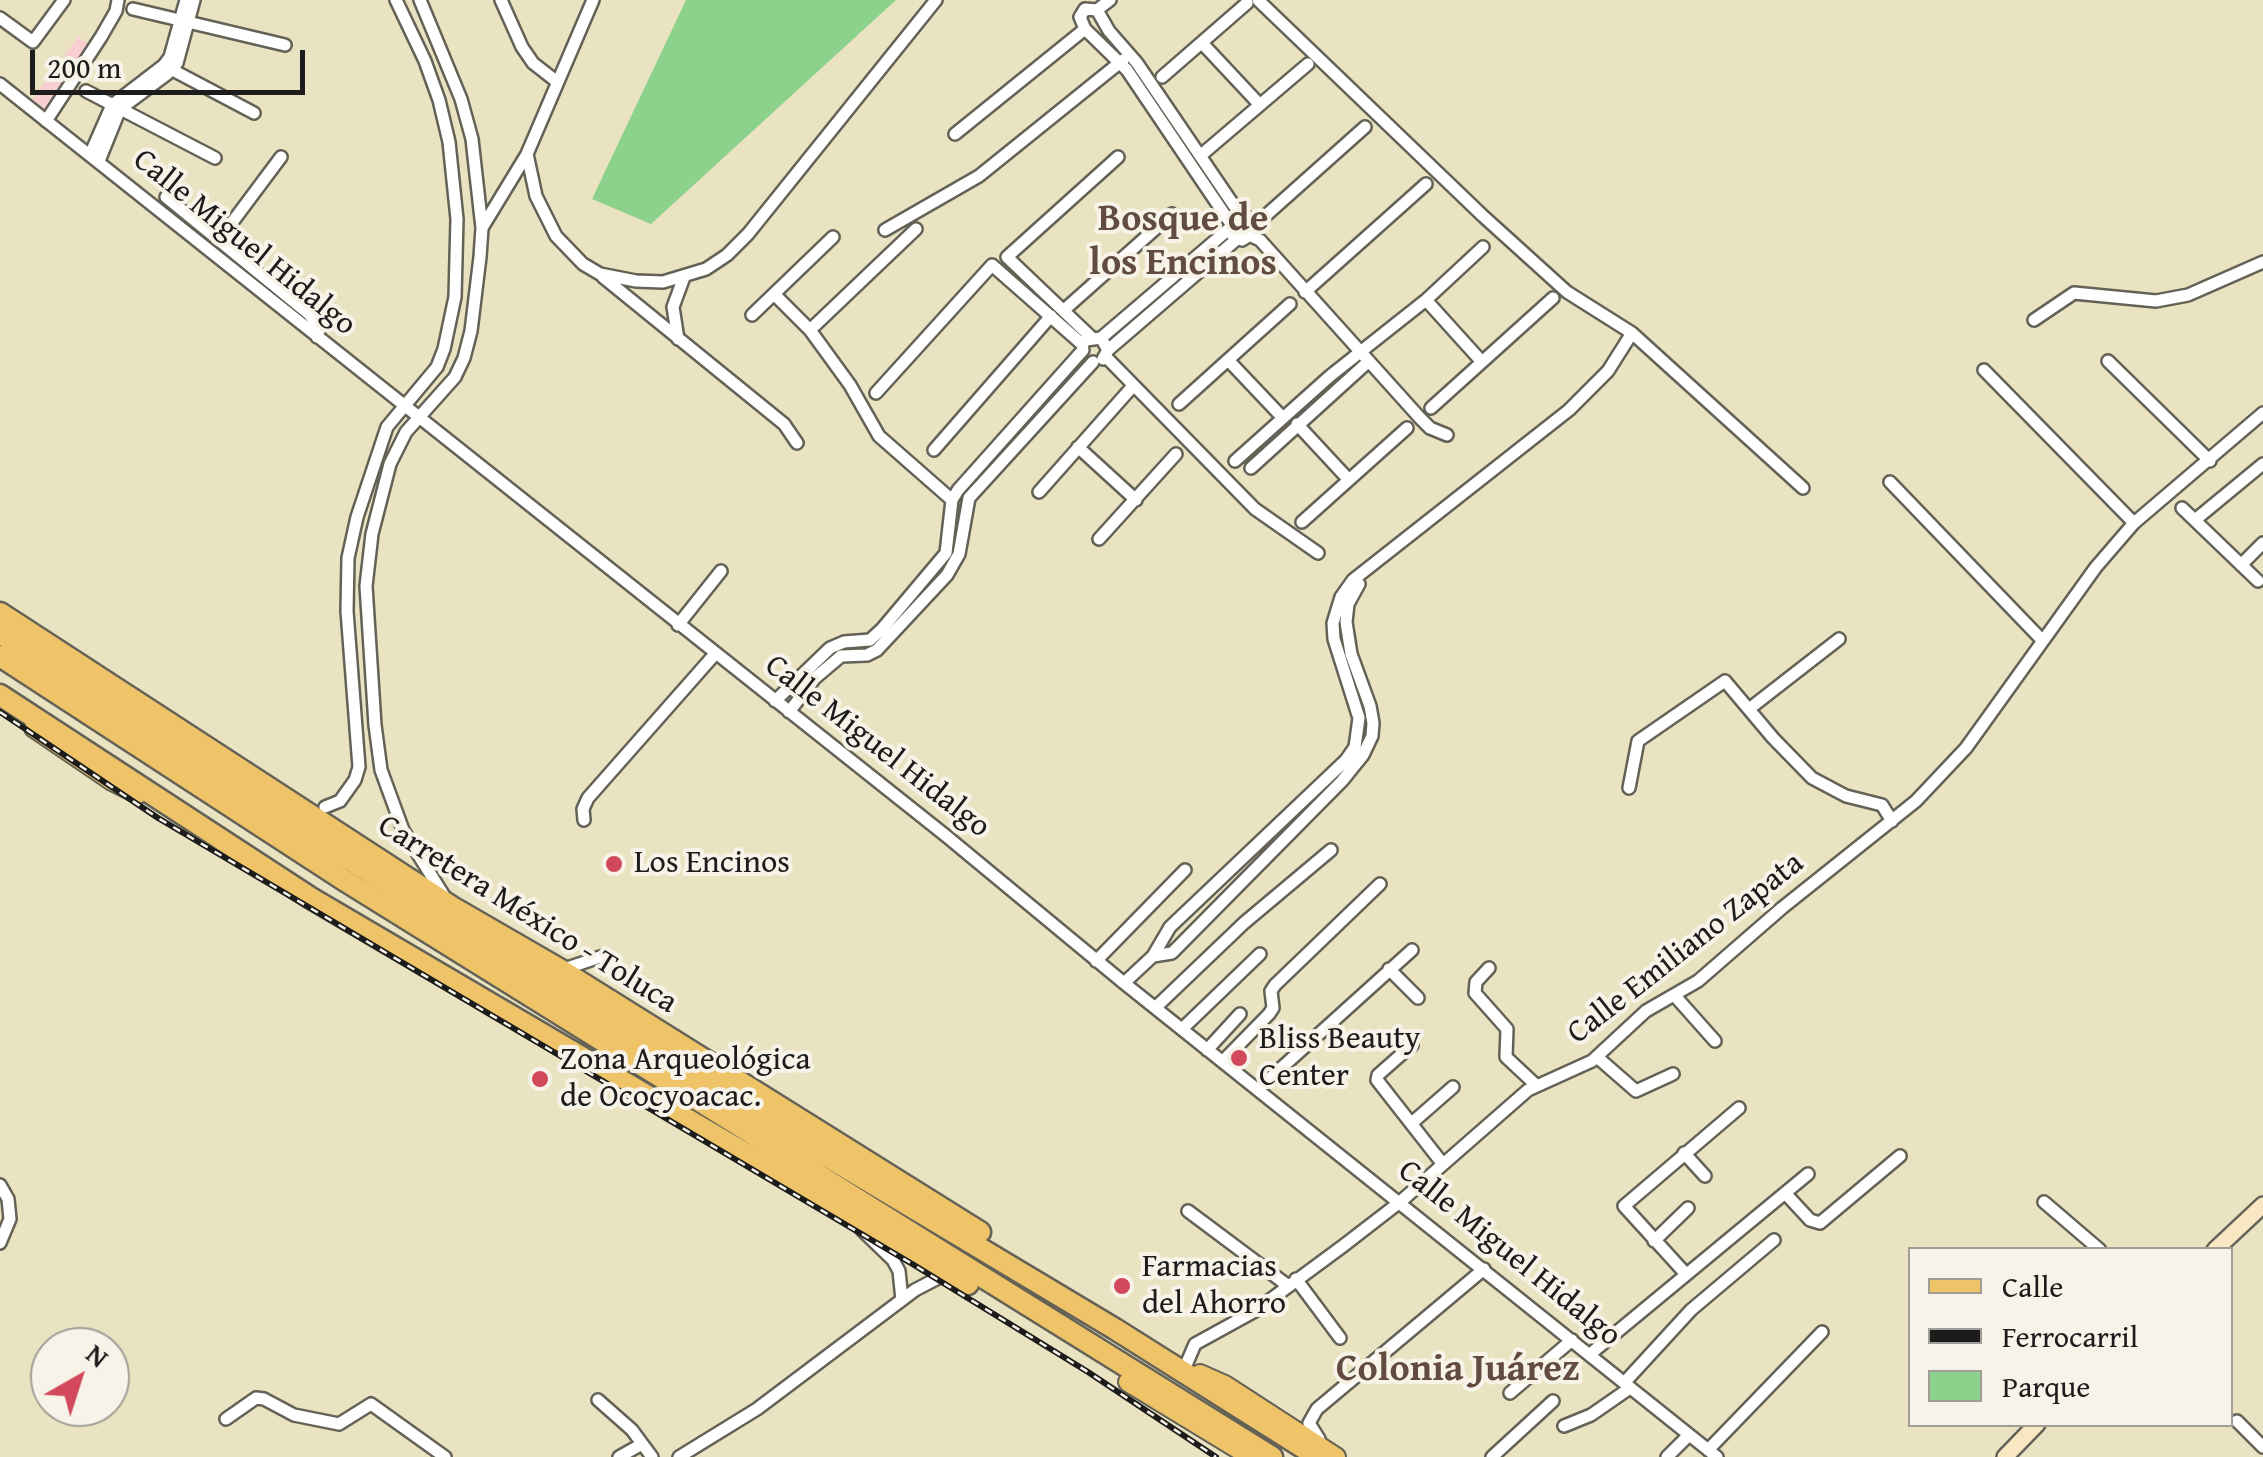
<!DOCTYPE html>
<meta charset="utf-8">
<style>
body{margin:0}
#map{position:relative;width:2263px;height:1457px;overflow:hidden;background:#eae3c2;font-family:"Gentium Book Plus",serif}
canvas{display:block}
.legend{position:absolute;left:1908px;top:1247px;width:325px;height:180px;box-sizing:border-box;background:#f7f3e8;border:2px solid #9f9d96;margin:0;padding:12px 18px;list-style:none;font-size:30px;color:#1c1c1c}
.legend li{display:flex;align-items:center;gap:20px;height:50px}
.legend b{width:50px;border:2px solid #9f9d96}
.north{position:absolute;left:30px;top:1327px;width:100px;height:100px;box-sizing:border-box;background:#f7f3e8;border:2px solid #9f9d96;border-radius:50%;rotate:39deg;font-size:28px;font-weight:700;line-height:40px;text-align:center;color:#1c1c1c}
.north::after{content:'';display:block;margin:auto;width:35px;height:45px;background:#d1495b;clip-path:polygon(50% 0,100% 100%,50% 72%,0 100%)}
.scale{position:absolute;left:30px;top:50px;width:275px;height:45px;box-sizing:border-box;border:5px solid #1c1c1c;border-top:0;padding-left:12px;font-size:30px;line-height:35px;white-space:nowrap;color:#1c1c1c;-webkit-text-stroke:8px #f7f3e8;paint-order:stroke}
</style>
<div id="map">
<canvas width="2263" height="1457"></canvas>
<ul class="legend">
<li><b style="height:12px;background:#efc469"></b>Calle</li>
<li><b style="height:12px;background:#1c1c1c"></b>Ferrocarril</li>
<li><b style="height:28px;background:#8cd28d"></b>Parque</li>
</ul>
<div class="north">N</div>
<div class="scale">200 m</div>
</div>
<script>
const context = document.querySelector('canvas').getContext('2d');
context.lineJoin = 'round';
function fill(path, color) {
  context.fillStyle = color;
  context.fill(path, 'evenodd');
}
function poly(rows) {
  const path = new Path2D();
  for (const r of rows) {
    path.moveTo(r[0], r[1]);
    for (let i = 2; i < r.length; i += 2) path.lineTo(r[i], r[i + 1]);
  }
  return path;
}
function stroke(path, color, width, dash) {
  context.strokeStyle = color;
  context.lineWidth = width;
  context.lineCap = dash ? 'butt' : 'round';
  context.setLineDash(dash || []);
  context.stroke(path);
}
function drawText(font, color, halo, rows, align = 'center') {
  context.font = font + ' "Gentium Book Plus",serif';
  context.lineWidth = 8;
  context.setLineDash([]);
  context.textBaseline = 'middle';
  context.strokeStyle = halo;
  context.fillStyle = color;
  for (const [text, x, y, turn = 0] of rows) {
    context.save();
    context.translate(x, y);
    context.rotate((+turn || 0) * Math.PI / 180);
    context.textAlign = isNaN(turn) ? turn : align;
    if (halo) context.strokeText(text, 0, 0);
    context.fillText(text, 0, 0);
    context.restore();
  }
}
const built = poly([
 [78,37,93,46,49,114,32,100]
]);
const green = poly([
 [686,0,896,0,651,224,592,199]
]);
const street = poly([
 [420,0,461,99,472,139,482,228,480,257,471,331,464,358,455,377,406,432,390,464,372,534,366,586,375,725,381,770,403,830,444,896],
 [501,0,522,47,533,63,556,81],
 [1258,0,1483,216,1567,292,1632,333,1803,488],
 [133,9,285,45],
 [1097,10,1110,0],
 [0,18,33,42,64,0],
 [1202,43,1260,105],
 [165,66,254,113],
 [1162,77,1247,3],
 [0,84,945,835,1124,983,1717,1457],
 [86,91,215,158],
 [46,121,101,37,116,11,118,0],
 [955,134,1085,29],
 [527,154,536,196,556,236,583,264,600,274,636,281,663,282,706,269,727,255,748,234,936,0],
 [90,155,112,105,164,65,170,57,186,0],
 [1200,156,1308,64],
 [99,161,120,109,167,74,177,63,194,0],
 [166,197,309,314,320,328,317,337],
 [1252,222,1263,218,1365,127],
 [1231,224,1236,218,1247,217,1254,225,1253,233,1242,240,1233,236,1231,224,1127,70,1085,29,1080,17,1085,9,1097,10,1109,31,1137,63,1241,216],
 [482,228,527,154,593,0],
 [885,230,979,176,1123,60],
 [1251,236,1260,240,1420,418,1430,428,1447,435],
 [219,240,281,157],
 [603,277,784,424,797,443],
 [1305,292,1426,184],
 [774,294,810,330,850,385,879,436,952,500],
 [1426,300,1482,362],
 [1064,310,1172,214],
 [752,315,833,237],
 [2034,320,2074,293,2156,301,2188,295,2263,262],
 [810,330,916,229],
 [1091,337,1007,257,1118,157],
 [1101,338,1230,228],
 [678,339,673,307,684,277],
 [1086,340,1101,338,1108,350],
 [1106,357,1255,509,1318,553],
 [1103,359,1108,350,1237,239],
 [1229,361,1282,417],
 [2108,361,2210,461],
 [1984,370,2134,523],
 [876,393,992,265,1083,345],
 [1179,404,1290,304],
 [1431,408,1553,298],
 [1297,424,1349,480],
 [1078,447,1136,500],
 [934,450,1051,316],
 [1235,461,1330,376,1426,300,1483,247],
 [1251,468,1369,361],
 [1890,482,2042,640],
 [1039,492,1133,386],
 [2182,508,2258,581],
 [2195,520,2263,464],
 [1302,522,1407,428],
 [1099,539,1176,454],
 [2241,565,2263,543],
 [678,625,721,571],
 [775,701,830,648,844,642,870,640,882,629,946,553,952,500,958,490,1083,350],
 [1749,709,1839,639],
 [789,712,815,678,841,656,867,655,877,650,947,575,959,554,969,498,1093,362],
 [1629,788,1638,741,1725,681,1773,738,1812,778,1846,796,1882,805,1892,821],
 [325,807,340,801,355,780,359,767,347,611,348,558,357,517,387,427,437,367,444,349,455,297,457,219,449,142,439,100,425,61,396,0],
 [584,820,583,809,588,798,715,654],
 [1153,956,1172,953,1342,781,1363,755,1372,736,1373,723,1370,706,1351,654,1346,622,1348,604,1359,584],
 [1096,961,1185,870],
 [1489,968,1476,982,1475,993,1507,1029,1506,1057,1537,1086],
 [1389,969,1418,998],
 [561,970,603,956,613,963],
 [1124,983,1153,956,1170,927,1346,760,1355,747,1359,718,1334,639,1333,623,1341,597,1353,580,1569,410,1608,371,1632,333],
 [1675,996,1715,1041],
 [1156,1007,1244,923,1331,850],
 [1182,1029,1260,954],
 [1412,1045,1378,1075,1377,1080,1442,1163],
 [1207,1050,1240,1014],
 [1597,1057,1636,1091,1673,1074],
 [1223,1061,1269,1014,1273,1008,1271,991,1275,985,1380,884],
 [1258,1089,1412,950],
 [1413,1122,1453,1087],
 [1684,1153,1705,1176],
 [0,1185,8,1199,10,1219,0,1243],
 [1785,1193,1810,1220,1820,1223,1900,1156],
 [2044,1202,2100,1250],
 [1188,1211,1287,1285],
 [862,1230,893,1260,899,1271,902,1300],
 [1654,1241,1688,1208],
 [1685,1273,1624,1206,1739,1108],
 [1296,1279,1340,1338],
 [1589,1355,1808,1174],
 [1186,1365,1195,1344,1255,1311,1343,1246,1400,1202,1528,1090,1592,1061,1646,1011,1698,981,1782,908,1916,801,1966,748,2096,567,2134,523,2263,413],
 [1624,1383,1691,1310,1774,1240],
 [1510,1393,1572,1340],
 [598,1400,632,1430,652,1457],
 [226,1419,256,1398,264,1399,294,1415,339,1424,371,1404,445,1457],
 [2237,1421,2263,1447],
 [1564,1426,1591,1415,1630,1388],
 [1319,1439,1309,1423,1317,1409,1484,1269],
 [1708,1450,1822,1332],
 [619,1457,642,1444],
 [679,1457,757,1409,915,1290,938,1278,953,1275],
 [1492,1457,1553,1401],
 [1667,1457,1689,1435]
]);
const secondary = poly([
 [2215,1250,2263,1205],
 [2005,1457,2037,1424]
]);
const primary = poly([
 [34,728,112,781,138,794],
 [1200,1374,1225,1385,1336,1457],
 [1128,1382,1251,1457]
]);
const highway = poly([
 [0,613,452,907,561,970,980,1232],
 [0,633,285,819,719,1092,1115,1329,1318,1457],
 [0,656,344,880,1272,1457],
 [0,695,311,898,968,1284]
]);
const rail = poly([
 [0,712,158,818,914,1265,1088,1372,1216,1457]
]);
const markers = [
 [614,864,10,"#d1495b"],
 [1239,1058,10,"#d1495b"],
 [540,1079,10,"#d1495b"],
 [1122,1286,10,"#d1495b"]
];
const streetNames = [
 ["Calle Miguel Hidalgo",244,243,39],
 ["Calle Miguel Hidalgo",877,747,38],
 ["Carretera México - Toluca",527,915,32],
 ["Calle Emiliano Zapata",1686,949,-38],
 ["Calle Miguel Hidalgo",1509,1254,39]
];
const poiNames = [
 ["Los Encinos",634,864],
 ["Bliss Beauty",1259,1040],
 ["Center",1259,1077],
 ["Zona Arqueológica",560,1061],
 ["de Ococyoacac.",560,1098],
 ["Farmacias",1142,1268],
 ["del Ahorro",1142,1305]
];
const quarterNames = [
 ["Bosque de",1183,220],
 ["los Encinos",1183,264],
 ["Colonia Juárez",1458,1370]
];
fill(built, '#f7cfd0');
fill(green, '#8cd28d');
stroke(street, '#646256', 16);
stroke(secondary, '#646256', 20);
stroke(primary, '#646256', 22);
stroke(highway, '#646256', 25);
stroke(street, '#fff', 11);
stroke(secondary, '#f9e7c3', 15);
stroke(primary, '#efc469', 18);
stroke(highway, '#efc469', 20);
stroke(rail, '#1c1c1c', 6);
stroke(rail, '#f7f3e8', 2.5, [8]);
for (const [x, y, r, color] of markers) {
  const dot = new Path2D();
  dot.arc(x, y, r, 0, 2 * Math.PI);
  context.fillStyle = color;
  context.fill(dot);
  stroke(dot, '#f7f3e8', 4);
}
drawText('32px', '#1c1c1c', '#f7f3e8', streetNames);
drawText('32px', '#1c1c1c', '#f7f3e8', poiNames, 'left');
drawText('bold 38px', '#624b40', '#f7f3e8', quarterNames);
</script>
